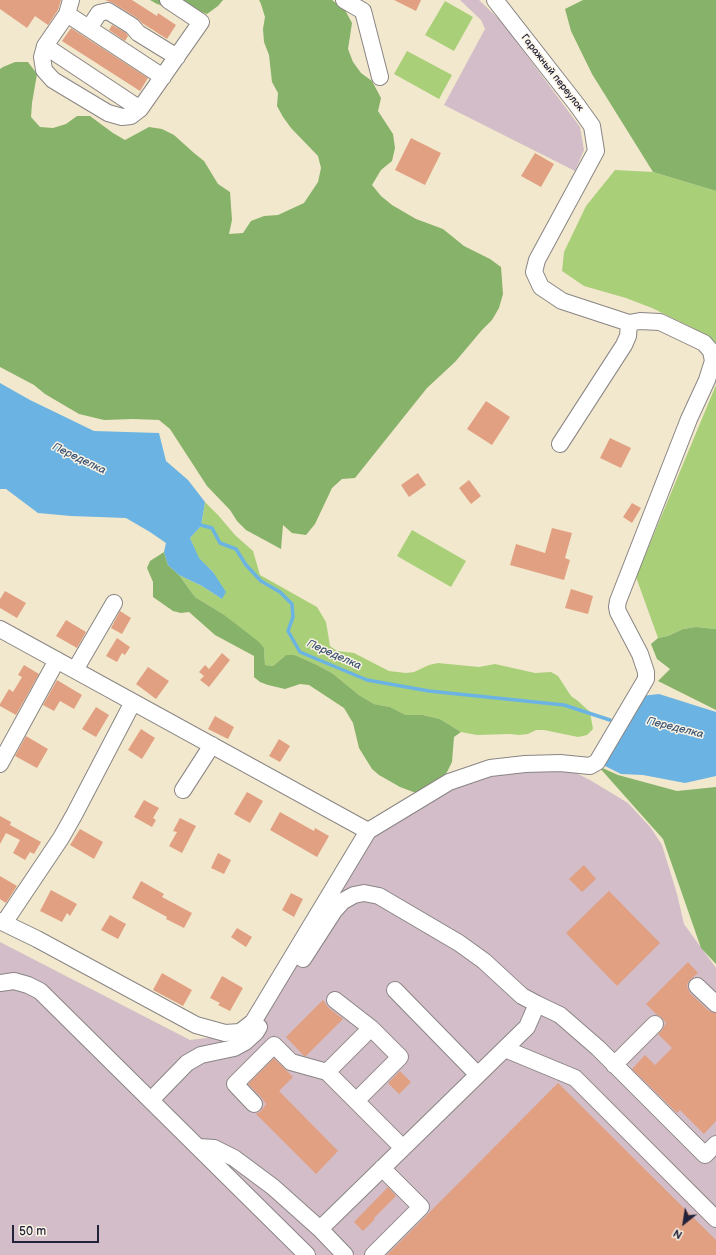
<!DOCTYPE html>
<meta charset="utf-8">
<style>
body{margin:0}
#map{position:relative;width:716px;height:1255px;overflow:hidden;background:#f2e8cd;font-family:"Balsamiq Sans",sans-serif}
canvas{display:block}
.north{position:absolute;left:664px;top:1203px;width:40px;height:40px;-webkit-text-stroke:3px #fcf5e5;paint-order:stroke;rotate:210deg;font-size:11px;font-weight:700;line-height:16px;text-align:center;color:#22223b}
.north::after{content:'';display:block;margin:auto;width:14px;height:18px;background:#22223b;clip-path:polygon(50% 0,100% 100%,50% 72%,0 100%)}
.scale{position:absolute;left:12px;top:1225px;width:87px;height:18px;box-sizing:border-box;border:2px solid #22223b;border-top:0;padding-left:5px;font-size:12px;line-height:14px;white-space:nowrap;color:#22223b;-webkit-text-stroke:3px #fcf5e5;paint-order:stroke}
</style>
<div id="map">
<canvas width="716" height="1255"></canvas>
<div class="north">N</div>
<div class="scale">50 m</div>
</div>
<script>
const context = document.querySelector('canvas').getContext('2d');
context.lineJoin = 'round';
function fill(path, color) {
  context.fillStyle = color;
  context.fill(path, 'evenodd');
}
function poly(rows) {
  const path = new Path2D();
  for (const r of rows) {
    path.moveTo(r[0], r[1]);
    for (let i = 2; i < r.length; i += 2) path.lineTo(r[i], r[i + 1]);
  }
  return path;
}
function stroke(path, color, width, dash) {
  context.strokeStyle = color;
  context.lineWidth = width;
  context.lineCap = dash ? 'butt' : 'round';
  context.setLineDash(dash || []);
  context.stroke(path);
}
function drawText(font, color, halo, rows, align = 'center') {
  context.font = font + ' "Balsamiq Sans",sans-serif';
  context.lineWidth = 3;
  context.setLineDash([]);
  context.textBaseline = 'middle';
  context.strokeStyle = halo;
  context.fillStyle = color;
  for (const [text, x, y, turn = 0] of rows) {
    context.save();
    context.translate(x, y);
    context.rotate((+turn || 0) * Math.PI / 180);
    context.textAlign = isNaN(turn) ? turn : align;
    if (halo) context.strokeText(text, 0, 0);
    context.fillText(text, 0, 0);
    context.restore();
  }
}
const industrial = poly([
 [460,0,479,0,502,22,580,127,584,150,575,171,444,105,485,29,481,20],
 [566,768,590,780,628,803,651,828,662,845,677,894,684,924,716,968,716,1255,0,1255,0,942,190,1040,223,1036,242,1037,355,863,380,831,435,800,467,780,503,771]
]);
const green = poly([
 [445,1,473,17,454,51,425,35],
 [407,51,452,75,439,99,394,74],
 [615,170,653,172,716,191,716,344,712,339,691,327,652,308,626,298,584,286,562,271,564,252,586,206],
 [716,385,716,629,696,627,683,629,668,636,658,638,636,577],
 [205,502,218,515,235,535,253,551,260,575,317,607,326,622,330,646,337,651,354,653,389,671,406,673,414,672,429,665,438,663,479,667,495,664,535,673,551,672,558,676,571,696,578,701,590,712,593,729,587,735,578,737,544,730,536,730,528,734,519,735,510,734,477,735,461,732,440,719,423,715,406,715,390,707,374,704,359,695,332,673,317,665,309,662,286,655,273,666,265,665,264,648,223,614,195,597,179,575,202,586,222,599,213,572,198,558,190,538,201,526],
 [412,530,466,561,451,587,397,556]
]);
const forest = poly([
 [150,0,223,0,218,6,207,14,183,5,170,8,157,4],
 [259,0,332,0,345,10,352,23,348,49,353,62,361,73,372,81,381,98,378,111,393,134,395,148,392,161,381,170,372,185,381,196,392,205,416,219,443,229,464,246,490,259,501,267,503,294,499,308,492,320,482,330,455,362,427,388,355,478,342,479,332,488,315,524,306,535,292,533,283,525,281,549,246,530,237,521,230,510,207,486,170,429,159,420,133,419,104,420,79,414,45,394,34,385,0,367,0,69,3,67,15,62,28,62,37,74,32,103,31,117,40,127,53,128,66,124,77,116,90,116,113,133,125,140,149,127,162,129,174,135,194,153,204,161,218,184,230,192,232,220,229,234,243,233,251,221,264,216,278,215,304,203,318,182,321,168,318,156,291,128,283,117,277,106,278,93,272,82,269,55,264,42,263,29,265,17,261,4],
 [583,0,716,0,716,191,653,172,592,74,571,31,565,9],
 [164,552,168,565,179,575,195,597,223,614,259,642,264,648,265,665,273,666,286,655,294,655,317,665,332,673,359,695,374,704,390,707,406,715,423,715,440,719,461,732,454,737,452,762,445,776,416,793,400,787,379,775,372,769,359,748,353,723,344,708,309,685,300,684,285,689,268,685,260,682,254,677,254,656,215,635,189,612,181,613,173,611,153,597,153,582,147,568,150,561],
 [696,627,716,629,716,710,658,681,670,669,657,659,651,644,658,638,668,636,683,629],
 [598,766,618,775,677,791,716,787,716,964,701,948,663,839]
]);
const water = poly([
 [0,383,30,400,94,431,159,433,166,461,188,480,205,502,201,526,190,538,199,558,213,572,226,592,222,599,202,586,179,575,168,565,164,552,166,543,150,532,126,518,71,516,38,513,6,489,0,489],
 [659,694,716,712,716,776,685,783,643,775,621,774,605,766,607,753,641,696]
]);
const stream = poly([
 [197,524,212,528,220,543,236,549,246,565,261,581,280,592,292,604,293,617,288,631,300,652,367,680,429,691,564,705,610,720]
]);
const building = poly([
 [0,0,61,0,58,10,48,25,35,16,27,28,0,9],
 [105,0,132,0,157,16,158,13,176,25,167,39,142,23,137,18,113,3],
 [394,0,421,0,416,11],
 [112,25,126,33,128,36,125,41,109,30],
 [71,28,148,78,140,91,62,41],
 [411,138,441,153,425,185,395,170],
 [535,153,554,164,541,187,521,176],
 [486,401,510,417,492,445,467,429],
 [610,438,631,448,621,468,600,458],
 [418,473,426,485,409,497,401,485],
 [469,480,481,496,471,504,459,488],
 [632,503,641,508,632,523,623,517],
 [552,528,572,533,565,558,570,560,564,580,510,565,516,544,545,553],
 [571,589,593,596,588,614,565,608],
 [5,591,26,603,17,618,0,608,0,599],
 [120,611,131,618,122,634,111,628],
 [66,620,86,632,77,648,56,636],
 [117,638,130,647,125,655,122,653,117,662,106,656],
 [222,653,230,660,209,687,200,680,204,676,199,672,205,665,209,669],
 [24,665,39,674,16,715,0,706,0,704,9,689,13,692,22,677,18,675],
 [148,667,169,681,156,699,136,684],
 [57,680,82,695,74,709,60,701,54,711,43,705],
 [96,707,109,715,96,737,82,729],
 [215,716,234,727,228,739,208,729],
 [141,729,155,738,142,759,128,750],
 [26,736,48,749,37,768,15,756],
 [279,739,290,746,280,762,269,756],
 [247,792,263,801,250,823,234,814],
 [144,800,159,808,153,818,156,820,152,827,134,817],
 [280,812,314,831,315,828,329,836,317,857,270,830],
 [0,816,11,822,10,825,41,842,34,854,30,852,25,860,13,853,20,840,6,833,0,844],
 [180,818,196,826,182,853,169,846,177,832,173,831],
 [80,829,103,842,94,859,70,845],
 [218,853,231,860,224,874,211,868],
 [584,865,596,879,582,892,569,879],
 [0,876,17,886,6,903,0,899],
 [141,881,164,894,162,897,192,913,184,928,166,919,167,917,132,898],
 [51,890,77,904,70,916,67,913,62,922,40,911],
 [609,891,660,943,617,986,566,933],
 [291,893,303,899,294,917,282,910],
 [110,915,126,924,118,939,101,930],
 [237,928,252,937,246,947,231,937],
 [688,962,698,973,690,980,687,984,688,989,690,993,709,1011,716,1013,716,1121,704,1134,680,1110,677,1113,632,1069,645,1055,655,1065,672,1048,658,1034,662,1030,666,1023,661,1017,657,1015,646,1004],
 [162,973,192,990,183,1006,153,990],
 [222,976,243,988,230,1011,218,1005,220,1003,210,998],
 [323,1000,329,1008,343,1019,306,1056,304,1056,286,1037],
 [274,1058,293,1077,279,1091,338,1151,316,1174,256,1114,261,1111,266,1104,261,1097,248,1084],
 [400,1071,411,1082,399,1094,388,1083],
 [558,1083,716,1240,716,1255,387,1255],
 [388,1187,396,1196,374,1218,375,1219,363,1231,354,1222]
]);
const minor = poly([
 [71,0,67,14,45,46,42,57,44,70,53,80,108,113,122,117,131,116,140,109,201,22,168,0],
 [344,0,363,11,380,77],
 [67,14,163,77],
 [89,28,99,13,108,11,132,26,138,33,177,57],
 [45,46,140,109],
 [560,444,624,345,628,336,629,323],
 [0,629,368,831],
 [75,670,114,603],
 [0,764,57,660],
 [183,790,212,745],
 [0,921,37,939,196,1025,225,1033,240,1032,253,1022,368,831,449,782,490,768,525,764,560,763,590,766,597,762,646,679,646,672,640,654,618,612,617,607,618,601,689,419,707,380,713,361,711,351,704,343,660,322,640,321,629,323,562,301,541,287,534,272,537,260,596,151,592,126,577,105,495,0],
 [4,923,61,838,74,815,133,702],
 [303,959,334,911,343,901,354,895,364,893,379,896,459,943,484,961,522,996,537,1004,560,1015,598,1048,705,1155,716,1144],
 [0,983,14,981,28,985,40,991,307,1255],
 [697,986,716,1004],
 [395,990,478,1075],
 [335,1000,371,1028,400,1057,356,1101],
 [371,1028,327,1072,403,1148],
 [505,1049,575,1078,716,1219],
 [614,1065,655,1024],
 [151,1100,187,1063,201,1055,234,1048,245,1042,256,1032,259,1027],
 [254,1104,235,1084,274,1045,291,1062,327,1072],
 [198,1147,214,1148,234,1158,273,1187,320,1229],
 [345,1255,320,1229,527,1027,537,1004],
 [373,1255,421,1207,382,1168]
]);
const streetNames = [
 ["Гаражный переулок",552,73,52]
];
const waterNames = [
 ["Переделка",79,459,26],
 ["Переделка",334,655,24],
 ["Переделка",675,728,14]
];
fill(industrial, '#d2bdc8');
fill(green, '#aacf79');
fill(forest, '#87b269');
fill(water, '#6bb3e2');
stroke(stream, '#6bb3e2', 3.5);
fill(building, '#e2a082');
stroke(minor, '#8a8584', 18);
stroke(minor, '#fff', 16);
drawText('10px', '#22223b', '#fcf5e5', streetNames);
drawText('italic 11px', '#3c5575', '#fcf5e5', waterNames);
</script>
